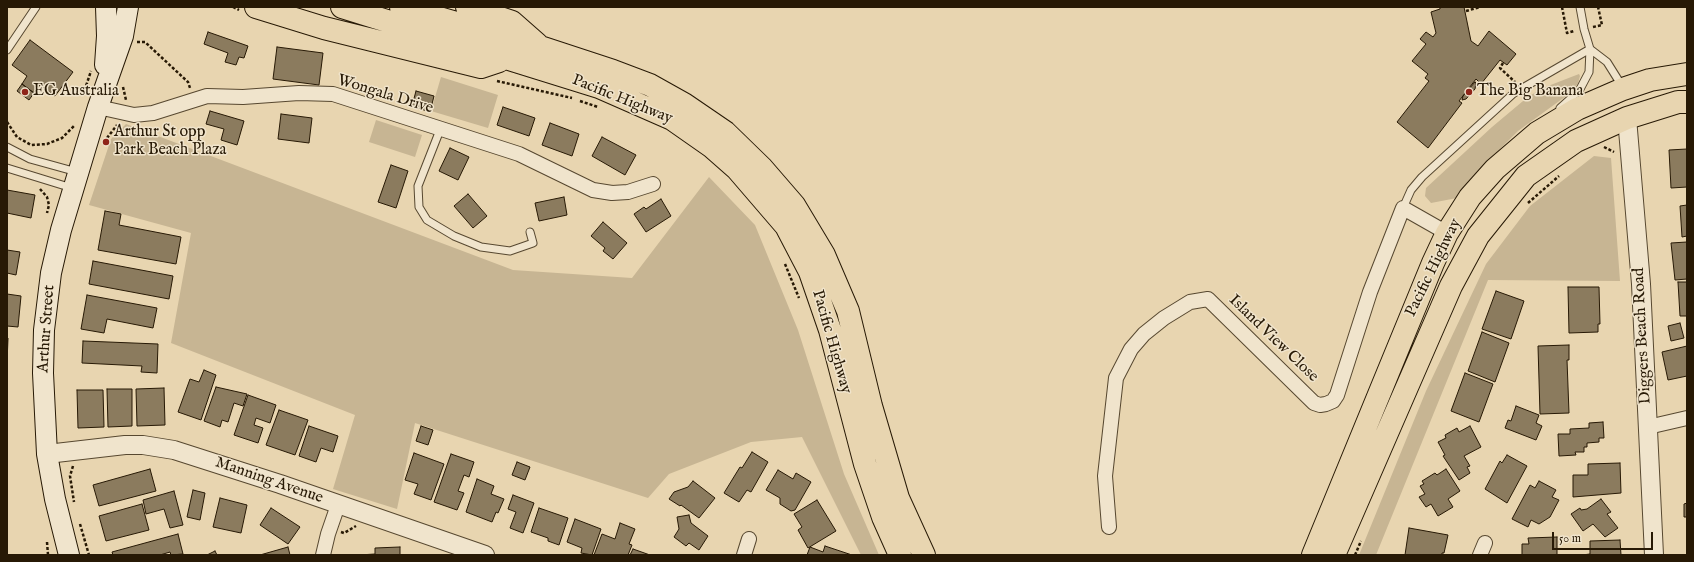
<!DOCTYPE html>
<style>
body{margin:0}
#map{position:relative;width:1694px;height:562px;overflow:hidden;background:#e8d5b0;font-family:"IM FELL English",serif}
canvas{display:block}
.frame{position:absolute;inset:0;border:8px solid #271905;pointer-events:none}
.scale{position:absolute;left:1552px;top:532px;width:101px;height:18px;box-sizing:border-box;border:2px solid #271905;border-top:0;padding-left:5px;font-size:12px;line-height:14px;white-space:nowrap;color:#271905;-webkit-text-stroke:3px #f0e4cc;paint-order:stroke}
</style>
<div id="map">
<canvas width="1694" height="562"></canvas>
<div class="frame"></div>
<div class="scale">50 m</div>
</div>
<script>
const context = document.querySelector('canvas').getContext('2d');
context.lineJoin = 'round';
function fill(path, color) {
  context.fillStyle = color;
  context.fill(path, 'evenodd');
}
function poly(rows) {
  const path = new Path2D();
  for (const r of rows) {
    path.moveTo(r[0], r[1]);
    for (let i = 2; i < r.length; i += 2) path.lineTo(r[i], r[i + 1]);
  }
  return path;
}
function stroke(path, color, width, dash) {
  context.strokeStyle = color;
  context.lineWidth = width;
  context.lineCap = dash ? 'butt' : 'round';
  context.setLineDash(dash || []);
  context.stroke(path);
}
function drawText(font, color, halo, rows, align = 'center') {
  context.font = font + ' "IM FELL English",serif';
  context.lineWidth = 3;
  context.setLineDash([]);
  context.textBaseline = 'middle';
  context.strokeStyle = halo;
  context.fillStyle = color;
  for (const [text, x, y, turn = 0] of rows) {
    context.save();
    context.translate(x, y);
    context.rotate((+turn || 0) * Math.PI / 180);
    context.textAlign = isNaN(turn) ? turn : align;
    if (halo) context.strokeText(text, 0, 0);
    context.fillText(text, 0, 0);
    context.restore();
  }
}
const green = poly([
 [1579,74,1580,76,1578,83,1573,91,1518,131,1474,175,1462,197,1431,203,1425,196,1426,188,1492,127,1529,96,1548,86],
 [441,77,498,95,488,128,431,111],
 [376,120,422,135,415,157,369,142],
 [126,124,513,270,632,278,709,177,755,225,798,330,844,474,879,555,861,555,802,437,751,442,669,474,648,498,415,423,397,509,333,489,355,415,171,343,191,233,89,205,111,139],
 [1594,156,1611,158,1620,281,1488,280,1376,555,1359,555,1426,391,1486,264,1530,206]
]);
const building = poly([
 [1440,7,1464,7,1471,41,1478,46,1489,31,1516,54,1507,65,1500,60,1481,84,1476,79,1459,101,1462,103,1428,148,1397,122,1429,81,1425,78,1428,74,1412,61,1426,44,1420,39,1426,32,1433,37,1436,33,1431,12,1440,9,1440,7],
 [208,32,248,46,244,58,239,57,236,65,225,62,228,53,204,44,208,32],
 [30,40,73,72,55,96,40,85,34,93,22,84,27,76,12,65,30,40],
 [277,47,323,53,319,85,273,79,277,47],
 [1475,82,1476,83,1475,89,1466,99,1462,100,1463,96,1475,82],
 [22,84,34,93,29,100,17,91,22,84],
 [416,91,434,96,430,112,412,106,416,91],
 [503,107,535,118,529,136,497,125,503,107],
 [210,111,244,121,237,145,221,140,224,129,206,124,210,111],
 [281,114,312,118,309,143,278,139,281,114],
 [550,123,579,134,572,156,542,145,550,123],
 [602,137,636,155,625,175,592,156,602,137],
 [450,148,469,157,458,180,439,171,450,148],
 [1687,149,1687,187,1671,188,1669,150,1687,149],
 [391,165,408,171,396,208,378,202,391,165],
 [7,190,35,195,31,218,7,213,7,190],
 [468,194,487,216,473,228,454,206,468,194],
 [564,197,567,215,539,221,535,203,564,197],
 [661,199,671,216,646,232,634,214,644,207,646,209,661,199],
 [1687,205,1687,236,1682,237,1680,206,1687,205],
 [105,211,121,214,119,225,181,237,176,264,98,250,105,211],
 [603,222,627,243,613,259,603,251,605,248,591,236,603,222],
 [1687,242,1687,279,1675,280,1671,243,1687,242],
 [7,250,20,252,16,275,7,273,7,250],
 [93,261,173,276,169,299,89,284,93,261],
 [1678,282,1687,282,1687,316,1680,316,1678,282],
 [1568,287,1599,287,1600,324,1598,324,1598,332,1569,333,1568,287],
 [1496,291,1524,301,1511,339,1482,329,1496,291],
 [7,294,21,296,18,327,7,326,7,294],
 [87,295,157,308,153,328,107,319,104,333,81,329,87,295],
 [1680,323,1684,338,1671,341,1668,326,1680,323],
 [1482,332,1509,343,1495,382,1468,371,1482,332],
 [7,338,8,338,7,363,7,338],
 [83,341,158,344,157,373,141,372,142,366,82,363,83,341],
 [1569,345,1569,360,1567,360,1569,413,1540,414,1538,346,1569,345],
 [1687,346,1687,376,1668,380,1662,352,1687,346],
 [204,370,216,375,201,420,178,412,190,379,199,382,204,370],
 [1465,373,1493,384,1479,422,1451,411,1465,373],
 [216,387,247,394,243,406,234,403,228,422,222,420,220,427,204,421,216,387],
 [164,388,165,425,137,426,136,389,164,388],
 [107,389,132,389,132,426,108,427,107,389],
 [77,390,103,390,104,427,78,428,77,390],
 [248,395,276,405,270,423,256,418,254,425,263,428,258,443,234,435,248,395],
 [1516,406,1539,415,1536,423,1542,426,1536,440,1505,428,1508,420,1511,421,1516,406],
 [279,410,308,420,295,455,266,445,279,410],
 [1603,422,1604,438,1599,438,1599,442,1587,443,1587,447,1584,447,1584,452,1575,452,1576,455,1559,456,1558,434,1570,434,1570,429,1589,428,1589,423,1603,422],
 [309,426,338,436,333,452,321,448,316,462,299,456,309,426],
 [421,426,433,430,428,445,416,441,421,426],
 [1470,426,1481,447,1464,456,1470,466,1467,467,1470,473,1459,480,1443,456,1445,455,1438,442,1446,438,1445,435,1457,428,1459,432,1470,426],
 [752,452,768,462,751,492,747,490,739,502,724,493,740,467,742,468,752,452],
 [414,453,444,464,431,500,414,494,418,484,405,480,414,453],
 [451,454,474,462,469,477,464,475,458,491,464,493,457,510,434,502,451,454],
 [1507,455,1527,466,1507,503,1485,489,1500,461,1502,463,1507,455],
 [517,462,530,467,525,480,512,475,517,462],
 [1620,463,1621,493,1573,497,1573,475,1588,475,1588,464,1620,463],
 [150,469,156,491,99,506,93,485,150,469],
 [1446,469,1460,491,1448,499,1453,507,1438,516,1431,504,1426,507,1419,497,1425,494,1420,486,1424,484,1422,481,1435,473,1437,475,1446,469],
 [778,470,793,479,796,473,811,482,795,510,791,511,780,504,780,498,766,490,778,470],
 [477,479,494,486,491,494,504,499,498,513,496,512,492,522,466,512,477,479],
 [693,481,715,498,699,518,681,505,680,506,669,499,674,492,688,487,693,481],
 [1539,481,1556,490,1552,497,1559,500,1550,517,1539,524,1531,520,1528,527,1512,519,1530,485,1535,488,1539,481],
 [193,490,205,493,200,520,187,517,193,490],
 [174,491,183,525,170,528,164,509,146,514,143,500,174,491],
 [513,495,534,503,523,533,510,528,516,512,508,509,513,495],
 [220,498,247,505,241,533,213,527,220,498],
 [1601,499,1611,512,1607,514,1618,528,1605,537,1593,524,1583,531,1571,514,1580,508,1581,510,1587,509,1601,499],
 [817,500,836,531,808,548,798,530,802,527,794,514,817,500],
 [1687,503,1687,517,1684,517,1684,504,1687,503],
 [142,504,149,530,106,541,99,516,142,504],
 [271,508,300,527,288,544,260,525,271,508],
 [539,508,568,518,559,545,548,541,548,538,531,532,539,508],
 [689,515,691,523,708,536,699,550,689,543,686,546,674,537,679,529,677,517,689,515],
 [575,519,601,529,592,555,581,553,582,548,567,542,575,519],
 [620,523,635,529,629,544,632,545,628,555,594,555,602,534,615,539,620,523],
 [1409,528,1448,535,1444,553,1442,553,1442,555,1405,555,1409,528],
 [178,534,183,554,171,555,170,552,160,555,113,555,112,552,178,534],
 [1557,537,1557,555,1522,555,1522,544,1529,544,1528,538,1557,537],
 [1620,540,1621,555,1582,555,1590,554,1590,541,1620,540],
 [825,546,852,555,807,555,810,547,823,552,825,546],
 [288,547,290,555,260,555,288,547],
 [400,547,400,555,359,555,375,554,375,548,400,547],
 [633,549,650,555,630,555,633,549],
 [215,551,217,555,207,555,215,551]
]);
const path = poly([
 [233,7,239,10],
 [1562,7,1567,33,1574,31],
 [1466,11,1480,7],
 [1593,27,1602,25,1598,7],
 [137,42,145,42,188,82,190,88],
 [1503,63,1500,68,1515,82],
 [497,81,572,98],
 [123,87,126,100],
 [83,95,91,71],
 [580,101,598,107],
 [7,122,17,137,31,145,47,144,62,138,74,126],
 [107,138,117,125],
 [1604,147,1614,152],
 [40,189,47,197,49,205,47,213],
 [1528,203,1559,176],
 [785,264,799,298],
 [73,466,70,476,74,502],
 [80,524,89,555],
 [341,532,344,533,356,526],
 [47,542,48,555],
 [1355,555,1361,541]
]);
const service = poly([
 [1590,49,1607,62,1622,86],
 [7,50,36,7],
 [1560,108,1579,91,1589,72,1590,49,1584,29,1580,7],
 [440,130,418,186,419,207,427,220,454,236,481,247,510,251,533,243,530,232],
 [7,147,30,159,77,172],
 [7,168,72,188],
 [1403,208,1411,190,1422,177,1514,93,1590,49]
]);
const minor = poly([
 [98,107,134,115,153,113,207,96,243,97,299,93,333,94,519,154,593,190,612,193,628,192,653,184],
 [1648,427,1687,418],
 [1109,527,1105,476,1116,378,1131,349,1144,334,1164,318,1190,302,1208,299,1314,403,1320,405,1326,404,1333,401,1337,395,1370,292,1403,208,1447,233],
 [323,555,328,534,338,505],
 [744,555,749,539],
 [1480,555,1485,543]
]);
const tertiary = poly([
 [1627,118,1641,284,1654,555],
 [47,454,125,445,143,445,174,450,280,484,485,555]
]);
const secondary = poly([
 [105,65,107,36,106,7],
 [69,555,55,499,47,454,43,373,44,330,51,273,61,230,98,107,123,36,128,7]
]);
const trunk = poly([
 [256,7,324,28,481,67,499,61],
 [342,7,599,87,672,119,712,147,737,169,786,226,810,272,830,330,865,464,883,517,900,555],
 [401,7,543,48,613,71,650,85,684,104,725,132,762,168,794,205,824,255,848,311,871,406,898,498,924,555],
 [467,7,512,22,537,44],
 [1313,555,1433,263,1447,233,1470,197,1495,169,1537,133,1577,109,1623,89,1650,80,1687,74],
 [1334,555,1451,286,1478,236,1526,176,1576,141,1627,118,1678,102,1687,102]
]);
const markers = [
 [25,92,4,"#8f2418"],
 [1469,92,4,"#8f2418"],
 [106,142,4,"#8f2418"]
];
const poiNames = [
 ["EG Australia",33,92],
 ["The Big Banana",1477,92],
 ["Arthur St opp",114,133],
 ["Park Beach Plaza",114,151]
];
const streetNames = [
 ["Wongala Drive",385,95,17],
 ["Pacific Highway",622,100,22],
 ["Pacific Highway",1434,268,-64],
 ["Arthur Street",47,329,-86],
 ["Diggers Beach Road",1643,336,-93],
 ["Island View Close",1273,339,44],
 ["Pacific Highway",831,342,74],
 ["Manning Avenue",269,481,19]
];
fill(green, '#c7b593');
fill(building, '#8b7b5e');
stroke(building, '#271905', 1);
stroke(service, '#574830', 9);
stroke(minor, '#574830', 16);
stroke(tertiary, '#574830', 20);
stroke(secondary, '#271905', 22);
stroke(trunk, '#271905', 24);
stroke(path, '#271905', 2.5, [3, 2]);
stroke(service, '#f0e4cc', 7);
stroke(minor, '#f0e4cc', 14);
stroke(tertiary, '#f0e4cc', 18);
stroke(secondary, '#f0e4cc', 20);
stroke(trunk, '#e8d5b0', 22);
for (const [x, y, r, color] of markers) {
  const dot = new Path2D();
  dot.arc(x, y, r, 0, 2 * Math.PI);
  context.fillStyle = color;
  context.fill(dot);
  stroke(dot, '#f0e4cc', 1.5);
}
drawText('16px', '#271905', '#f0e4cc', poiNames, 'left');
drawText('16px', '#271905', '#f0e4cc', streetNames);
</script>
